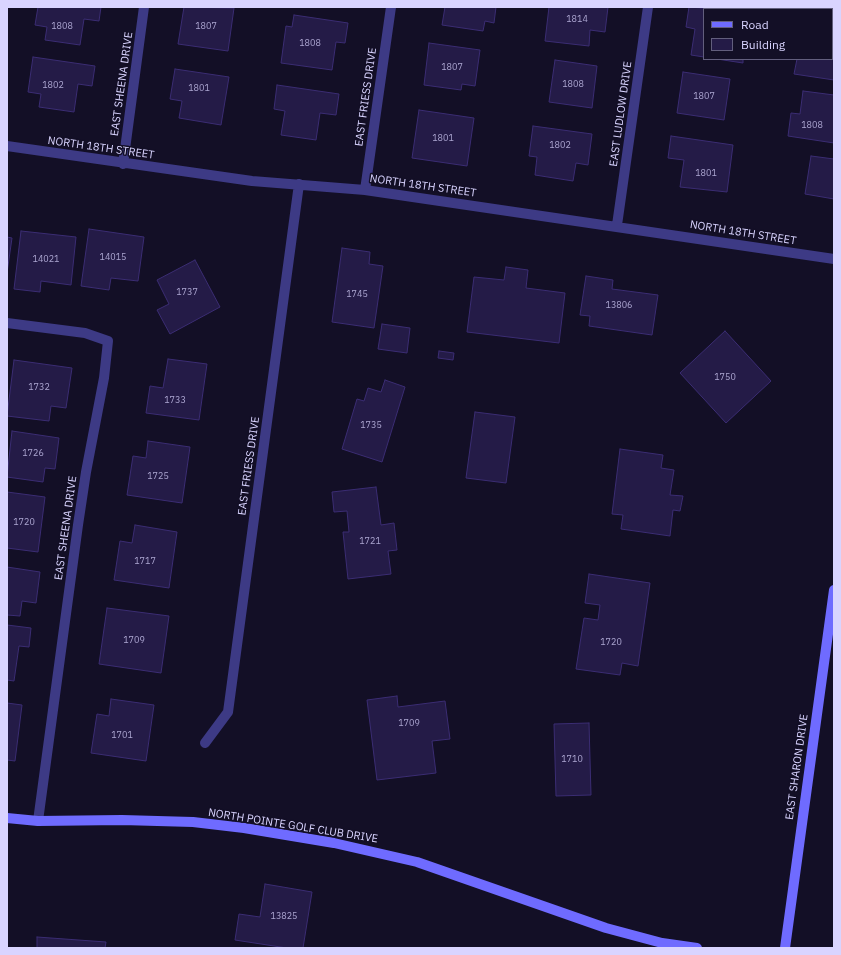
<!DOCTYPE html>
<style>
body{margin:0}
#map{position:relative;width:841px;height:955px;overflow:hidden;background:#130f26;font-family:"IBM Plex Sans",sans-serif}
canvas{display:block}
.frame{position:absolute;inset:0;border:8px solid #d9d4ff;pointer-events:none}
.legend{position:absolute;left:703px;top:8px;width:130px;height:52px;box-sizing:border-box;background:#130f26;border:1px solid #625e7d;margin:0;padding:5px 7px;list-style:none;font-size:12px;color:#d9d4ff}
.legend li{display:flex;align-items:center;gap:8px;height:20px}
.legend b{width:20px;border:1px solid #625e7d}
</style>
<div id="map">
<canvas width="841" height="955"></canvas>
<div class="frame"></div>
<ul class="legend">
<li><b style="height:5px;background:#6f6bff"></b>Road</li>
<li><b style="height:11px;background:#241b47"></b>Building</li>
</ul>
</div>
<script>
const context = document.querySelector('canvas').getContext('2d');
context.lineJoin = 'round';
function fill(path, color) {
  context.fillStyle = color;
  context.fill(path, 'evenodd');
}
function poly(rows) {
  const path = new Path2D();
  for (const r of rows) {
    path.moveTo(r[0], r[1]);
    for (let i = 2; i < r.length; i += 2) path.lineTo(r[i], r[i + 1]);
  }
  return path;
}
function stroke(path, color, width, dash) {
  context.strokeStyle = color;
  context.lineWidth = width;
  context.lineCap = dash ? 'butt' : 'round';
  context.setLineDash(dash || []);
  context.stroke(path);
}
function drawText(font, color, halo, rows, align = 'center') {
  context.font = font + ' "IBM Plex Sans",sans-serif';
  context.lineWidth = 3;
  context.setLineDash([]);
  context.textBaseline = 'middle';
  context.strokeStyle = halo;
  context.fillStyle = color;
  for (const [text, x, y, turn = 0] of rows) {
    context.save();
    context.translate(x, y);
    context.rotate((+turn || 0) * Math.PI / 180);
    context.textAlign = isNaN(turn) ? turn : align;
    if (halo) context.strokeText(text, 0, 0);
    context.fillText(text, 0, 0);
    context.restore();
  }
}
const building = poly([
 [38,7,101,7,99,21,84,19,80,45,45,40,47,27,35,25,38,7],
 [184,7,234,8,228,51,178,44,184,7],
 [445,7,496,7,494,23,485,21,483,31,442,25,445,7],
 [549,7,608,7,605,32,590,30,589,46,545,41,549,7],
 [689,7,714,9,704,9,704,57,691,55,695,29,686,27,689,7],
 [294,15,348,23,345,43,336,42,332,70,281,63,286,26,292,27,294,15],
 [832,30,834,30,834,80,794,74,797,59,832,59,832,30],
 [429,43,480,50,475,86,462,84,461,90,424,85,429,43],
 [33,57,95,66,92,86,78,84,74,112,39,107,41,94,28,92,33,57],
 [717,59,743,59,743,63,717,59],
 [555,60,597,66,592,108,549,102,555,60],
 [175,69,229,77,221,125,179,118,182,101,170,99,175,69],
 [683,72,730,79,724,120,677,113,683,72],
 [277,85,339,94,336,115,320,113,316,140,281,135,285,111,274,109,277,85],
 [803,91,834,95,834,143,788,136,791,113,800,114,803,91],
 [419,110,474,118,467,166,412,158,419,110],
 [533,126,592,134,588,165,576,163,573,181,535,175,537,157,529,156,533,126],
 [671,136,733,145,727,192,680,187,684,160,668,158,671,136],
 [811,156,834,159,834,199,805,194,811,156],
 [89,229,144,237,138,281,111,278,109,290,81,286,89,229],
 [21,231,76,237,71,285,41,281,40,292,14,289,21,231],
 [7,237,12,238,7,273,7,237],
 [342,248,370,252,369,264,383,266,374,328,332,322,342,248],
 [195,260,220,307,170,334,157,310,169,304,157,280,195,260],
 [506,267,528,270,526,288,565,293,559,343,467,332,474,277,504,280,506,267],
 [586,276,613,280,612,289,658,295,652,335,589,326,590,316,580,315,586,276],
 [382,324,410,328,407,353,378,349,382,324],
 [725,331,771,381,726,423,680,373,725,331],
 [439,351,454,353,453,360,438,358,439,351],
 [168,359,207,364,199,420,146,413,150,386,163,388,168,359],
 [14,360,72,368,66,408,51,406,49,421,7,416,14,360],
 [385,380,405,387,382,462,342,449,357,399,364,401,368,388,381,392,385,380],
 [475,412,515,417,506,483,466,478,475,412],
 [12,431,59,438,55,469,45,468,43,482,7,477,12,431],
 [148,441,190,447,182,503,127,495,133,456,146,458,148,441],
 [620,449,663,455,661,468,674,470,670,495,683,496,680,511,673,510,670,536,621,529,623,515,612,514,620,449],
 [376,487,381,525,394,523,397,550,388,551,391,574,348,579,343,532,349,532,347,511,334,512,332,492,376,487],
 [7,492,45,497,38,552,7,548,7,492],
 [135,525,177,532,169,588,114,580,120,541,132,543,135,525],
 [7,567,40,572,36,603,22,601,20,616,7,615,7,567],
 [589,574,650,583,638,666,622,663,620,675,576,669,584,618,598,620,600,605,585,603,589,574],
 [107,608,169,616,161,673,99,664,107,608],
 [7,625,31,628,29,647,19,646,14,681,7,680,7,625],
 [397,696,398,707,445,701,450,739,432,741,436,773,377,780,367,700,397,696],
 [111,699,154,705,146,761,91,753,97,714,109,716,111,699],
 [7,703,22,705,15,761,7,760,7,703],
 [589,723,591,795,556,796,554,724,589,723],
 [265,884,312,892,303,948,287,948,235,940,239,914,260,917,265,884],
 [37,937,106,942,105,948,37,948,37,937]
]);
const street = poly([
 [7,146,252,181,365,190,834,259],
 [123,164,144,7],
 [365,190,391,7],
 [617,225,648,7],
 [7,323,85,333,108,341,104,378,86,472,78,525,38,821],
 [205,743,228,712,299,184]
]);
const secondary = poly([
 [7,818,38,821,122,820,193,822,244,828,334,843,417,862,606,928,662,943,697,948],
 [785,948,834,590]
]);
const numberNames = [
 ["1814",577,19],
 ["1808",62,26],
 ["1807",206,26],
 ["1808",310,43],
 ["1807",452,67],
 ["1808",573,84],
 ["1802",53,85],
 ["1801",199,88],
 ["1807",704,96],
 ["1808",812,125],
 ["1801",443,138],
 ["1802",560,145],
 ["1801",706,173],
 ["14015",113,257],
 ["14021",46,259],
 ["1737",187,292],
 ["1745",357,294],
 ["13806",619,305],
 ["1750",725,377],
 ["1732",39,387],
 ["1733",175,400],
 ["1735",371,425],
 ["1726",33,453],
 ["1725",158,476],
 ["1720",24,522],
 ["1721",370,541],
 ["1717",145,561],
 ["1709",134,640],
 ["1720",611,642],
 ["1709",409,723],
 ["1701",122,735],
 ["1710",572,759],
 ["13825",284,916]
];
const streetNames = [
 ["EAST SHEENA DRIVE",122,84,-82],
 ["EAST FRIESS DRIVE",366,97,-82],
 ["EAST LUDLOW DRIVE",621,114,-82],
 ["NORTH 18TH STREET",101,148,8],
 ["NORTH 18TH STREET",423,186,8],
 ["NORTH 18TH STREET",743,233,9],
 ["EAST FRIESS DRIVE",249,466,-82],
 ["EAST SHEENA DRIVE",66,528,-82],
 ["EAST SHARON DRIVE",797,767,-82],
 ["NORTH POINTE GOLF CLUB DRIVE",293,826,9]
];
fill(building, '#241b47');
stroke(building, '#3b2d73', 1);
stroke(street, '#3d3a85', 10);
stroke(secondary, '#6f6bff', 10);
drawText('9px', '#aca6d1', null, numberNames);
drawText('11px', '#d9d4ff', '#130f26', streetNames);
</script>
